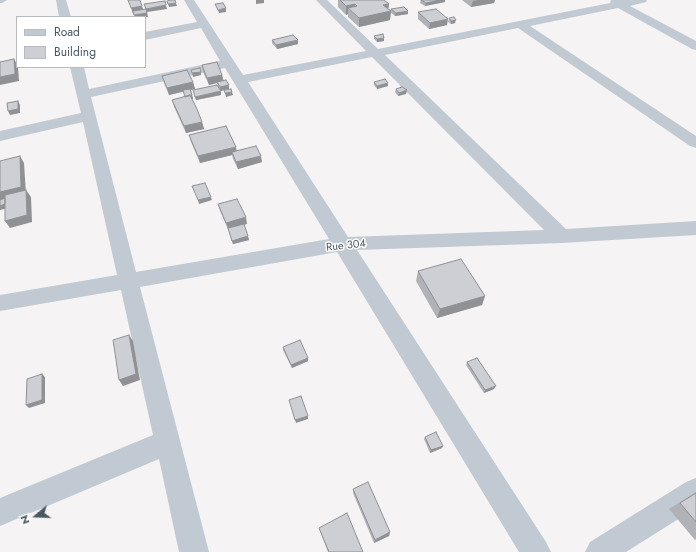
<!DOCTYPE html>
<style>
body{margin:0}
#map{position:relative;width:696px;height:552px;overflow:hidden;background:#f5f3f3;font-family:Jost,sans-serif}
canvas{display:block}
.legend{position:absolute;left:16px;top:16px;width:130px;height:52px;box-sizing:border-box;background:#fff;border:1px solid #b7bbc0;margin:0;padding:5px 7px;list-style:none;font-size:12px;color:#4a5661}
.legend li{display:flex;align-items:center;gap:8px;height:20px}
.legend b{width:20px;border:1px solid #b7bbc0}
.north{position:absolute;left:16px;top:496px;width:40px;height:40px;-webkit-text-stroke:3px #fff;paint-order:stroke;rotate:251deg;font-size:11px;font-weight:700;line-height:16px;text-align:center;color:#4a5661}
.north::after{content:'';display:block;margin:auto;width:14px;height:18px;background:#4a5661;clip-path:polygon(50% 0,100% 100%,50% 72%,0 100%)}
</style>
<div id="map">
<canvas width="696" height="552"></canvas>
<ul class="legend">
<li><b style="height:5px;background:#c1cad2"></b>Road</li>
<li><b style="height:11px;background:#cdcfd5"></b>Building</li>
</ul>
<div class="north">N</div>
</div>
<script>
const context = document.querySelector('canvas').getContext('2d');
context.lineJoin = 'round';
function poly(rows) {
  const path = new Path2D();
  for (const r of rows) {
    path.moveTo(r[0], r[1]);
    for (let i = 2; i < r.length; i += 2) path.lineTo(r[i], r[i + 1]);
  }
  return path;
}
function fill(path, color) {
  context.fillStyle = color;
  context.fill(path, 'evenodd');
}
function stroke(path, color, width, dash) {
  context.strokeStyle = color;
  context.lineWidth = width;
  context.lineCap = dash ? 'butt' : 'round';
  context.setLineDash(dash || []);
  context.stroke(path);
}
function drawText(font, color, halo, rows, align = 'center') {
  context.font = font + ' Jost,sans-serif';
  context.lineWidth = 3;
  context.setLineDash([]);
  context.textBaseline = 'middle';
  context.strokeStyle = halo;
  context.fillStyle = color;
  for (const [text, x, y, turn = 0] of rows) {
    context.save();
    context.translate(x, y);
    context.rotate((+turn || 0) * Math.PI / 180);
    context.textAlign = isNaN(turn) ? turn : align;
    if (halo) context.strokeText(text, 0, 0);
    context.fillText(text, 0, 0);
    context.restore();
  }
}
const minor = poly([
 [0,0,7,0,2,3,0,3,0,0],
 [56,0,66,0,71,17,59,17,56,0],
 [184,0,194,0,243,75,366,51,316,0,327,0,378,49,610,3,611,0,647,0,646,2,630,6,696,41,696,50,692,49,618,8,530,26,696,136,696,148,690,146,518,28,385,55,566,229,696,221,696,235,562,243,357,250,546,542,551,552,519,552,337,252,140,287,209,552,179,552,159,459,0,526,0,498,153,435,121,290,0,311,0,295,117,275,83,122,0,141,0,131,81,113,70,67,84,67,89,89,220,61,201,28,145,40,145,32,197,22,184,0],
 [372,57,544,230,348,237,248,82,372,57],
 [225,68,329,239,136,272,91,97,225,68],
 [696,478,696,508,626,552,585,552,590,542,686,482,696,478]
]);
const wall = poly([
 [338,0,384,0,389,4,388,9,391,11,390,20,359,27,348,17,348,14,346,15,338,7],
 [421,0,445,0,445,2,425,6,420,3],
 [462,0,495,0,494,3,471,7],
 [391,9,408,14,395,16,391,13],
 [418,12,447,25,429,29,418,19],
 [449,18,455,23,451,24,448,22],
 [374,36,384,41,377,42,374,39],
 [272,40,298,44,277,49,272,43],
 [202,65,222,75,223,80,229,85,229,89,220,91,221,95,196,100,193,90,218,85,217,83,209,85,203,72],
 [162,76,193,82,195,89,191,90,193,99,192,99,202,122,204,129,186,133,174,107,172,100,185,97,183,91,169,95,164,83],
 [374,82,388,86,377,89,374,85],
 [396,89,407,90,406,94,398,96,395,92],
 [189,135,236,151,262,162,238,169,233,159,232,155,200,163,191,142],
 [218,204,247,224,244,224,249,240,233,244,228,229,220,211],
 [418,271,485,296,482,305,437,318,416,281],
 [283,347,308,358,308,361,292,368,283,350],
 [467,362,494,389,484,393,466,365],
 [425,437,442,448,430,453,424,439],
 [353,489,390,532,389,536,374,543,353,493],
 [696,492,696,539,695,540,669,509],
 [319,528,363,552,328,552,320,531]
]);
const shadedWall = poly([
 [256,0,264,0,264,3,256,4],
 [440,0,445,0,445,2,425,6,426,3],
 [478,0,495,0,494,3,471,7,473,1],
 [176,3,177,6,169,7,168,4],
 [355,4,354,13,348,8,348,14,346,15,346,6],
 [389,4,388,12,391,11,390,20,359,27,359,18,383,5],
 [166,5,167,9,147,12,148,17,135,17,134,15,146,9],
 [142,6,144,12,133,14,131,8],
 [226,8,226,12,219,13,218,10],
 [408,11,408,14,395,16,396,13],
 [448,19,447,25,429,29,430,23],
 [456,20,455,23,451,24,451,21],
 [384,38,384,41,377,42,377,39],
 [298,40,298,44,277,49,276,45],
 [14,59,17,64,17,67,18,67,19,81,0,85,0,77],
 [201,72,201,75,193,77,192,73],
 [222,75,224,82,217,82,217,83,209,85,207,78],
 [193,82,195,89,169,95,167,88],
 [388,83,388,86,377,89,377,86],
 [229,85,229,89,220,91,220,87],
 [407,90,406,94,398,96,399,93],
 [221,91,221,95,196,100,195,97],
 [232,92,233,95,226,97,225,93],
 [192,95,193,99,186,100,185,97],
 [18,101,20,105,20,113,10,115,8,111],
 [202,122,204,129,186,133,184,126],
 [236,147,237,154,232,152,232,155,200,163,198,156],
 [20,156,24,163,26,194,8,208,0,210,0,192],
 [261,156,262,162,238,169,236,162],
 [26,190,31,197,32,222,10,228,5,221],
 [211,197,212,200,199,204,198,200],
 [246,217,247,224,228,229,226,223],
 [248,236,249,240,233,244,232,241],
 [485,296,482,305,437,318,440,309],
 [129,335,133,341,140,380,123,386,119,380],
 [308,358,308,361,292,368,291,365],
 [42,374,45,377,45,403,29,408,26,405],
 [496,386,494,389,484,393,485,390],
 [308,416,308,419,296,423,295,420],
 [443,446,442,448,430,453,431,450],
 [390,532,389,536,374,543,375,540]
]);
const building = poly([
 [128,0,140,0,142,6,131,8,128,0],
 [170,0,175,0,176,3,168,4,167,1,170,0],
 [340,0,384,0,389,4,383,5,391,11,359,18,348,8,357,6,355,4,346,6,340,0],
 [421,0,440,0,426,3,421,0],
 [165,1,166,5,146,9,144,4,165,1],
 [223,3,226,8,218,10,215,4,223,3],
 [404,7,408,11,396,13,391,9,404,7],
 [146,9,147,13,134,15,133,11,146,9],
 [436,9,448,19,430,23,418,12,436,9],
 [454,17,456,20,451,21,449,18,454,17],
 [383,34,384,38,377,39,374,36,383,34],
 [293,35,298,40,276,45,272,40,293,35],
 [14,59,15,74,0,77,0,62,14,59],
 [217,62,222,75,207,78,202,65,217,62],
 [200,68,201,72,192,73,191,70,200,68],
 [187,70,193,82,167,88,162,76,187,70],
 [385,79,388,83,377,86,374,82,385,79],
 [226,80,229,85,220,87,217,82,226,80],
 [217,85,221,91,195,97,193,90,217,85],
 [402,87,407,90,399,93,396,89,402,87],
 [190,89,192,95,185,97,183,90,190,89],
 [231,89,232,92,225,93,224,90,231,89],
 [190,95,197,109,202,122,184,126,172,100,190,95],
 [18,101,18,109,8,111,7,103,18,101],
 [226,126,236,147,198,156,189,135,226,126],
 [256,146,261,156,236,162,232,152,256,146],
 [20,156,21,187,0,192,0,161,20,156],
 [205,183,211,197,198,200,192,186,205,183],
 [26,190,27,215,5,221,5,195,26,190],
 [5,198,5,204,0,206,0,200,5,198],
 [237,199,246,217,226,223,218,204,237,199],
 [244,224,248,236,232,241,228,228,244,224],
 [461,259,485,296,440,309,418,271,461,259],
 [129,335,136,374,119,380,113,340,129,335],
 [300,340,308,358,291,365,283,347,300,340],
 [477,358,496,386,485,390,467,362,477,358],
 [42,374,42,400,26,405,27,379,42,374],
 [301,396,308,416,295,420,289,400,301,396],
 [436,432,443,446,431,450,425,437,436,432],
 [368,482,390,532,375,540,353,489,368,482],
 [696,493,696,522,680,503,696,493],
 [347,513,363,552,329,552,319,528,347,513]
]);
const streetNames = [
 ["Rue 304",346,246,-6]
];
fill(minor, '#c1cad2');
fill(wall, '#b0b2b7');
fill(shadedWall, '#909195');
fill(building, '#cdcfd5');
stroke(building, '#909195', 1);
drawText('11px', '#4a5661', '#fff', streetNames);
</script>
